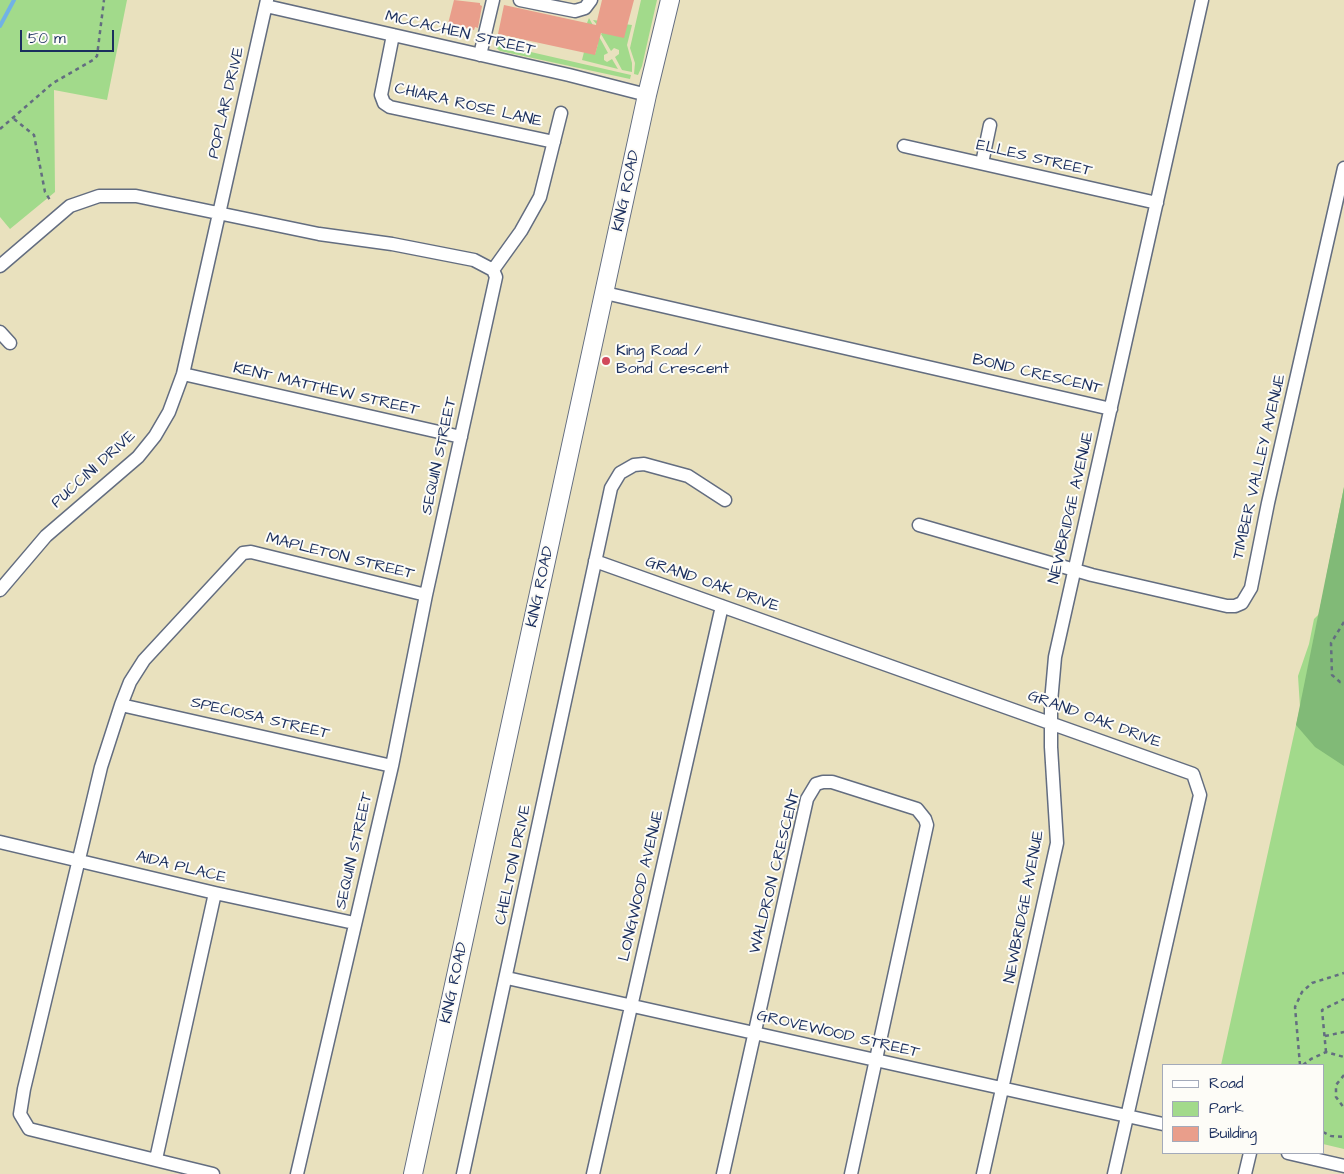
<!DOCTYPE html>
<style>
body{margin:0}
#map{position:relative;width:1344px;height:1174px;overflow:hidden;background:#e9e1be;font-family:"Architects Daughter",sans-serif}
canvas{display:block}
.legend{position:absolute;left:1162px;top:1064px;width:162px;height:90px;box-sizing:border-box;background:#fdfcf7;border:1px solid #a3aaba;margin:0;padding:6px 9px;list-style:none;font-size:15px;color:#1b2f5e}
.legend li{display:flex;align-items:center;gap:10px;height:25px}
.legend b{width:25px;border:1px solid #a3aaba}
.scale{position:absolute;left:20px;top:30px;width:94px;height:22px;box-sizing:border-box;border:2px solid #1b2f5e;border-top:0;padding-left:6px;font-size:15px;line-height:18px;white-space:nowrap;color:#1b2f5e;-webkit-text-stroke:4px #fdfcf7;paint-order:stroke}
</style>
<div id="map">
<canvas width="1344" height="1174"></canvas>
<ul class="legend">
<li><b style="height:6px;background:#fff"></b>Road</li>
<li><b style="height:14px;background:#a2da8b"></b>Park</li>
<li><b style="height:14px;background:#e99e8b"></b>Building</li>
</ul>
<div class="scale">50 m</div>
</div>
<script>
const context = document.querySelector('canvas').getContext('2d');
context.lineJoin = 'round';
function fill(path, color) {
  context.fillStyle = color;
  context.fill(path, 'evenodd');
}
function poly(rows) {
  const path = new Path2D();
  for (const r of rows) {
    path.moveTo(r[0], r[1]);
    for (let i = 2; i < r.length; i += 2) path.lineTo(r[i], r[i + 1]);
  }
  return path;
}
function stroke(path, color, width, dash) {
  context.strokeStyle = color;
  context.lineWidth = width;
  context.lineCap = dash ? 'butt' : 'round';
  context.setLineDash(dash || []);
  context.stroke(path);
}
function drawText(font, color, halo, rows, align = 'center') {
  context.font = font + ' "Architects Daughter",sans-serif';
  context.lineWidth = 4;
  context.setLineDash([]);
  context.textBaseline = 'middle';
  context.strokeStyle = halo;
  context.fillStyle = color;
  for (const [text, x, y, turn = 0] of rows) {
    context.save();
    context.translate(x, y);
    context.rotate((+turn || 0) * Math.PI / 180);
    context.textAlign = isNaN(turn) ? turn : align;
    if (halo) context.strokeText(text, 0, 0);
    context.fillText(text, 0, 0);
    context.restore();
  }
}
const green = poly([
 [0,0,127,0,107,100,54,90,55,192,10,229,0,217],
 [641,0,657,0,642,66,638,75,634,74,635,63,630,48],
 [589,18,608,53,604,55,604,60,607,62,612,59,618,69,582,60,584,52,595,54,598,44,587,23],
 [593,20,632,25,627,45,632,63,632,72,622,70,615,57,619,54,619,50,614,48,611,51,601,34,603,32],
 [496,44,631,75,630,79,500,51,494,46],
 [1344,487,1344,1149,1323,1144,1323,1065,1221,1065,1300,707,1298,676,1309,644,1314,619,1319,614]
]);
const forest = poly([
 [1344,487,1344,766,1315,747,1296,725]
]);
const stream = poly([
 [0,26,14,0]
]);
const building = poly([
 [454,0,480,3,480,5,482,6,478,28,475,27,474,30,448,24],
 [602,0,634,0,624,38,601,33,595,55,498,34,504,5,596,25]
]);
const path = poly([
 [14,119,34,135,45,192,50,200],
 [0,129,53,83,93,60,97,56,104,0],
 [1344,622,1331,643,1332,675,1340,682,1344,682],
 [1325,1036,1344,1032],
 [1326,1052,1322,1010,1344,999],
 [1300,1065,1295,1007,1302,992,1312,983,1344,973],
 [1303,1065,1311,1059,1326,1052,1344,1057],
 [1344,1075,1336,1085,1336,1097,1344,1108],
 [1323,1132,1331,1136,1344,1137]
]);
const street = poly([
 [520,0,575,11,585,8,591,0],
 [266,6,569,75,647,95],
 [393,35,381,95,384,103,390,107,554,142],
 [480,55,493,0],
 [904,146,1157,203],
 [982,163,990,125],
 [0,266,70,206,99,196,136,196,319,234,392,244,474,260,493,270,496,277,426,595,392,766,297,1174],
 [493,270,521,231,540,197,561,113],
 [605,293,1111,409],
 [0,332,10,343],
 [183,374,461,437],
 [919,525,1092,575,1227,606,1235,606,1242,603,1251,588,1268,503,1344,168],
 [595,561,1193,774,1200,795,1114,1174],
 [0,590,46,536,138,457,155,436,169,412,183,374,267,0],
 [121,705,392,766],
 [0,842,215,893,354,923],
 [507,978,1163,1124],
 [1288,1153,1344,1166],
 [156,1159,215,893],
 [213,1174,29,1129,20,1114,24,1089,101,767,121,705,130,682,144,660,243,553,251,552,426,595],
 [463,1174,611,488,620,473,634,465,644,464,688,476,725,500],
 [593,1174,722,606],
 [723,1174,807,799,816,784,823,782,832,782,917,809,925,819,927,825,851,1174],
 [983,1174,1057,843,1051,747,1051,702,1055,657,1202,0],
 [1245,1174,1250,1153]
]);
const secondary = poly([
 [413,1174,647,95,670,0]
]);
const markers = [
 [606,361,5,"#d1495b"]
];
const streetNames = [
 ["MCCACHEN STREET",460,34,13],
 ["POPLAR DRIVE",227,103,-77],
 ["CHIARA ROSE LANE",468,106,13],
 ["ELLES STREET",1034,159,13],
 ["KING ROAD",627,191,-78],
 ["BOND CRESCENT",1037,375,13],
 ["KENT MATTHEW STREET",326,390,13],
 ["SEQUIN STREET",440,456,-78],
 ["TIMBER VALLEY AVENUE",1260,467,-77],
 ["PUCCINI DRIVE",94,470,-42],
 ["NEWBRIDGE AVENUE",1072,508,-77],
 ["MAPLETON STREET",340,557,14],
 ["GRAND OAK DRIVE",712,585,19],
 ["KING ROAD",541,587,-78],
 ["SPECIOSA STREET",260,719,13],
 ["GRAND OAK DRIVE",1094,720,20],
 ["SEQUIN STREET",355,851,-77],
 ["CHELTON DRIVE",514,865,-78],
 ["AIDA PLACE",181,868,14],
 ["WALDRON CRESCENT",776,872,-76],
 ["LONGWOOD AVENUE",642,886,-77],
 ["NEWBRIDGE AVENUE",1025,907,-79],
 ["KING ROAD",455,983,-78],
 ["GROVEWOOD STREET",838,1035,13]
];
const poiNames = [
 ["King Road /",616,352],
 ["Bond Crescent",616,370]
];
fill(green, '#a2da8b');
fill(forest, '#81ba77');
stroke(stream, '#71b2e5', 4);
fill(building, '#e99e8b');
stroke(street, '#636d80', 15);
stroke(secondary, '#636d80', 20);
stroke(path, '#636d80', 2.5, [4, 4]);
stroke(street, '#fff', 12);
stroke(secondary, '#fff', 18);
for (const [x, y, r, color] of markers) {
  const dot = new Path2D();
  dot.arc(x, y, r, 0, 2 * Math.PI);
  context.fillStyle = color;
  context.fill(dot);
  stroke(dot, '#fdfcf7', 2);
}
drawText('16px', '#1b2f5e', '#fdfcf7', streetNames);
drawText('16px', '#1b2f5e', '#fdfcf7', poiNames, 'left');
</script>
